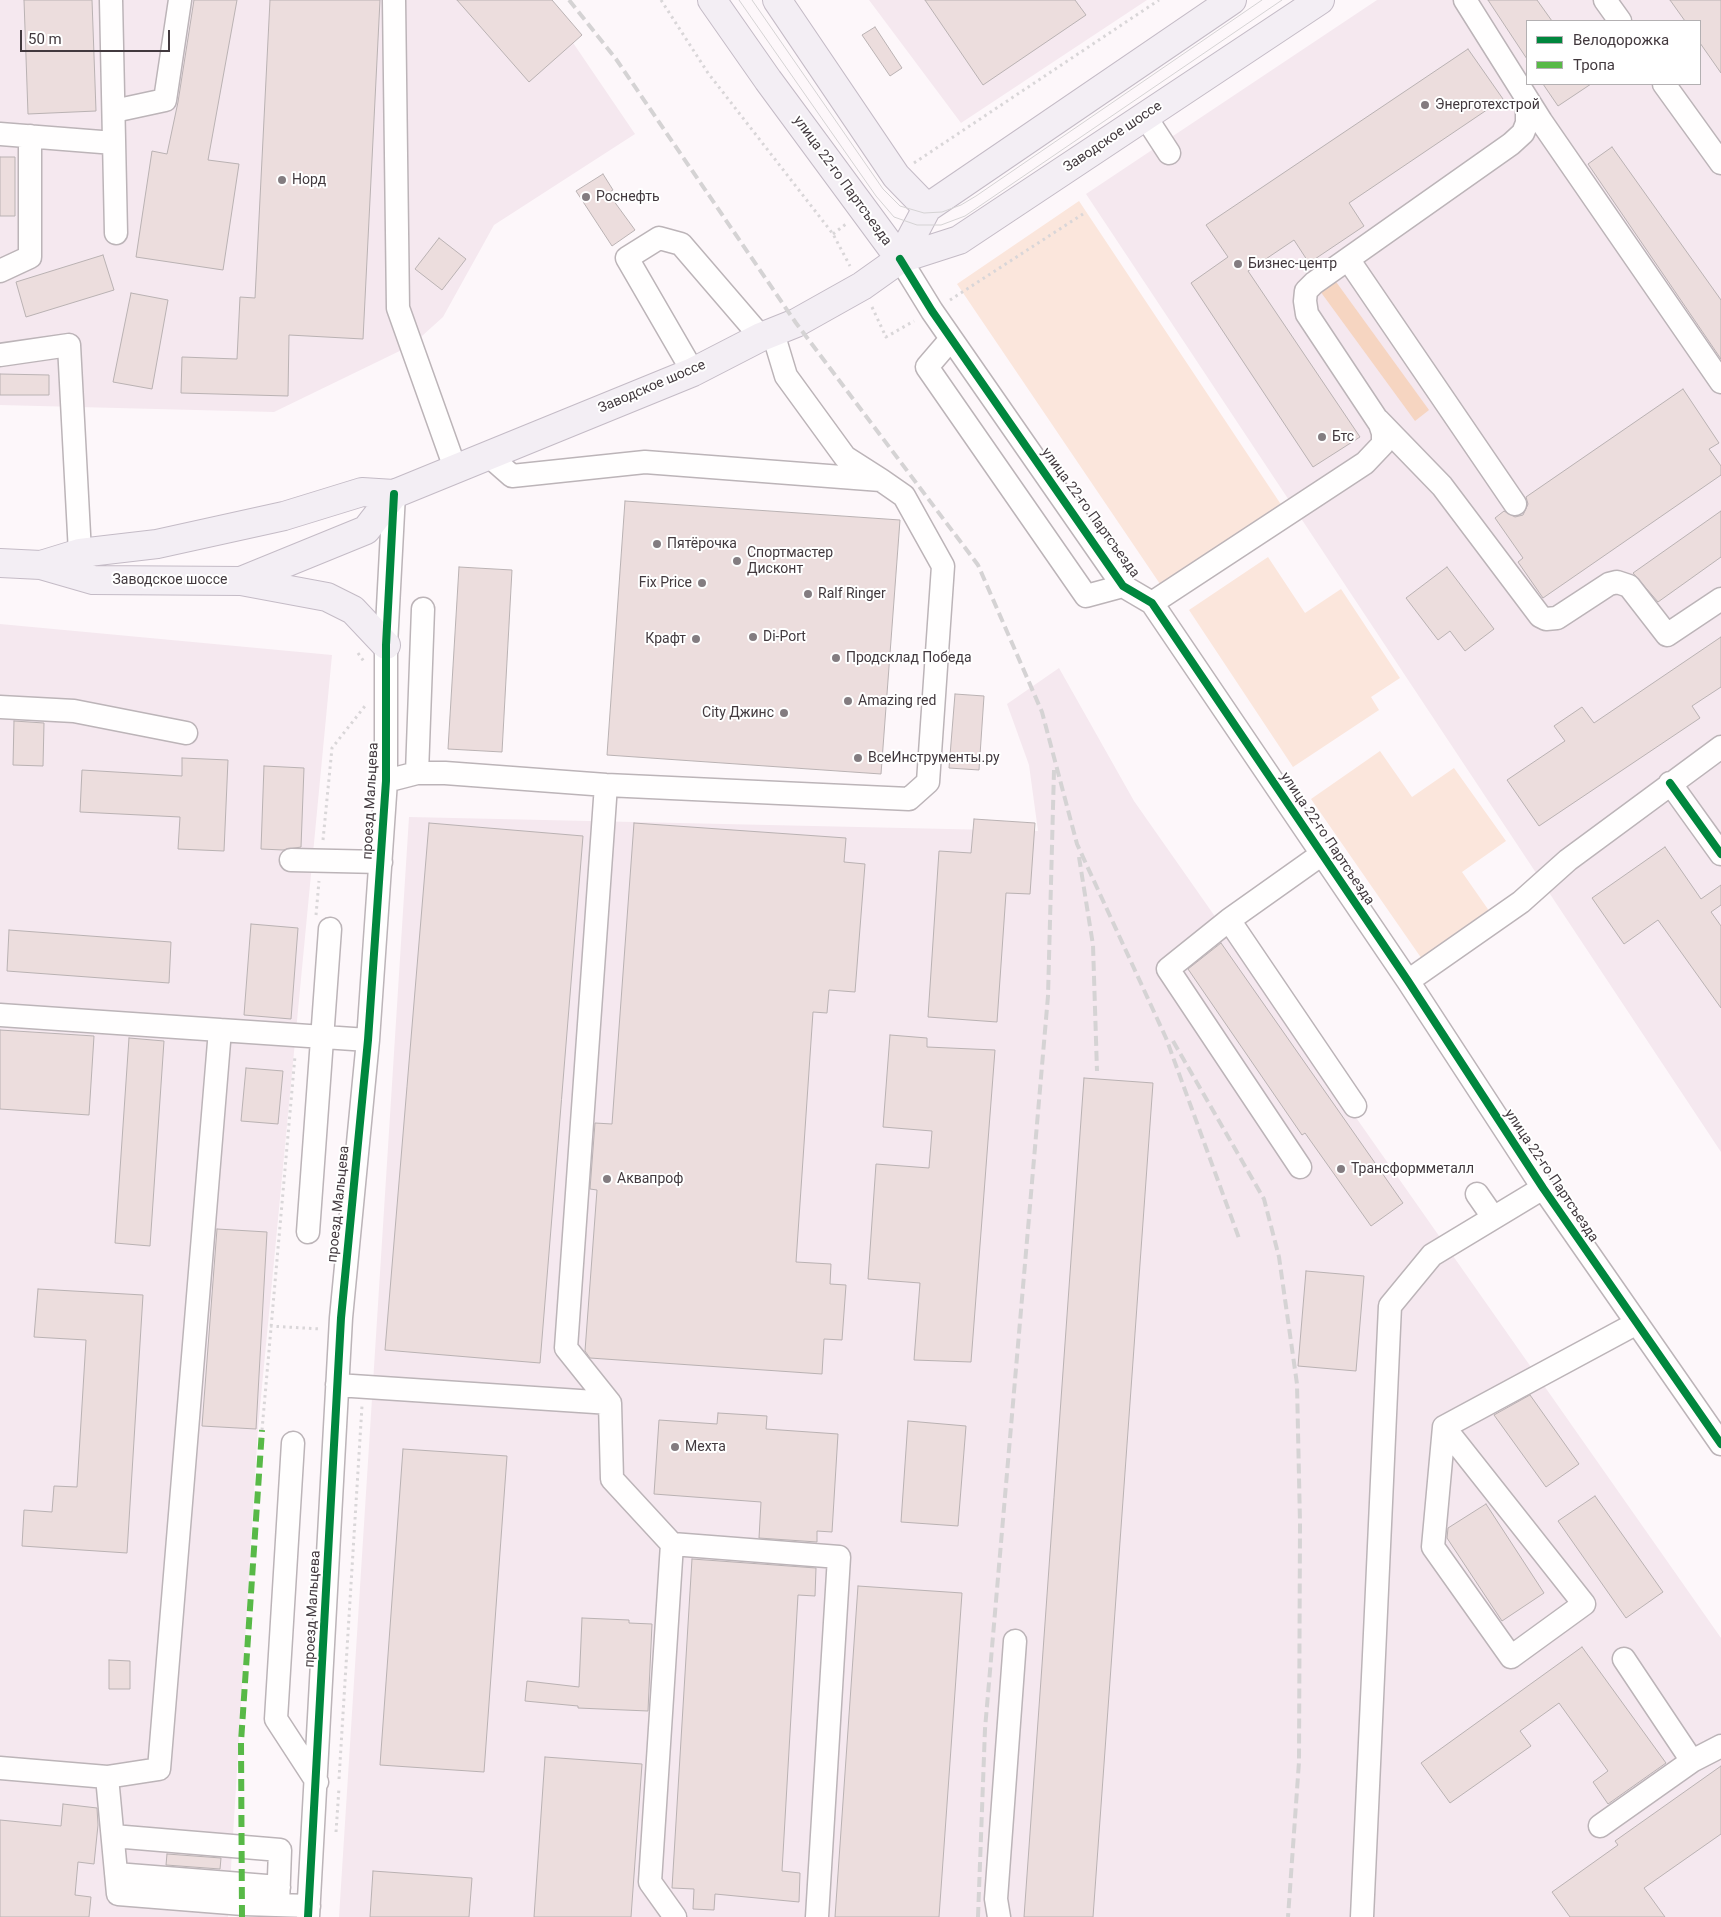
<!DOCTYPE html>
<meta charset="utf-8">
<style>
body{margin:0}
#map{position:relative;width:1721px;height:1917px;overflow:hidden;background:#fdf7fa;font-family:Roboto,sans-serif}
canvas{display:block}
.legend{position:absolute;left:1526px;top:20px;width:175px;height:65px;box-sizing:border-box;background:#fff;border:1px solid #b3b0b2;margin:0;padding:6px 9px;list-style:none;font-size:15px;color:#42393e}
.legend li{display:flex;align-items:center;gap:10px;height:25px}
.legend b{width:25px;border:1px solid #b3b0b2}
.scale{position:absolute;left:20px;top:30px;width:150px;height:22px;box-sizing:border-box;border:2px solid #42393e;border-top:0;padding-left:6px;font-size:15px;line-height:18px;white-space:nowrap;color:#42393e;-webkit-text-stroke:4px #fff;paint-order:stroke}
</style>
<div id="map">
<canvas width="1721" height="1917"></canvas>
<ul class="legend">
<li><b style="height:6px;background:#00873e"></b>Велодорожка</li>
<li><b style="height:6px;background:#58b947"></b>Тропа</li>
</ul>
<div class="scale">50 m</div>
</div>
<script>
const context = document.querySelector('canvas').getContext('2d');
context.lineJoin = 'round';
function fill(path, color) {
  context.fillStyle = color;
  context.fill(path, 'evenodd');
}
function poly(rows) {
  const path = new Path2D();
  for (const r of rows) {
    path.moveTo(r[0], r[1]);
    for (let i = 2; i < r.length; i += 2) path.lineTo(r[i], r[i + 1]);
  }
  return path;
}
function stroke(path, color, width, dash) {
  context.strokeStyle = color;
  context.lineWidth = width;
  context.lineCap = dash ? 'butt' : 'round';
  context.setLineDash(dash || []);
  context.stroke(path);
}
function drawText(font, color, halo, rows, align = 'center') {
  context.font = font + ' Roboto,sans-serif';
  context.lineWidth = 4;
  context.setLineDash([]);
  context.textBaseline = 'middle';
  context.strokeStyle = halo;
  context.fillStyle = color;
  for (const [text, x, y, turn = 0] of rows) {
    context.save();
    context.translate(x, y);
    context.rotate((+turn || 0) * Math.PI / 180);
    context.textAlign = isNaN(turn) ? turn : align;
    if (halo) context.strokeText(text, 0, 0);
    context.fillText(text, 0, 0);
    context.restore();
  }
}
const built = poly([
 [0,0,544,0,635,134,494,225,443,317,412,345,274,412,0,405],
 [869,0,1147,0,961,123],
 [1377,0,1721,0,1721,1152,1086,194],
 [1527,21,1700,21,1700,84,1527,84],
 [0,624,332,655,258,1428,228,1917,0,1917],
 [1059,668,1134,801,1721,1638,1721,1917,339,1917,409,817,1038,831,1029,765,1007,704]
]);
const green = poly([
 [1079,201,1282,506,1160,584,957,284],
 [1268,557,1305,613,1341,589,1400,678,1371,697,1379,710,1293,767,1189,610],
 [1380,751,1412,797,1454,768,1506,841,1462,872,1492,915,1424,962,1311,799]
]);
const forest = poly([
 [1334,279,1429,410,1415,421,1320,291]
]);
const building = poly([
 [24,0,92,0,96,111,28,114,24,0],
 [194,0,237,0,208,160,239,164,223,270,136,257,152,151,167,154,178,102,194,0],
 [270,0,380,0,363,339,289,335,288,396,181,393,182,357,237,359,240,297,255,298,270,0],
 [457,0,552,0,582,35,529,82,457,0],
 [925,0,1075,0,1086,15,983,85,925,0],
 [1488,0,1537,0,1552,21,1527,21,1527,59,1488,0],
 [1670,0,1721,0,1721,73,1700,43,1700,21,1685,21,1670,0],
 [875,27,902,68,890,76,862,35,875,27],
 [1468,49,1503,99,1349,203,1364,226,1309,263,1294,240,1248,271,1360,437,1313,467,1191,283,1228,257,1206,225,1468,49],
 [1543,84,1591,84,1558,106,1543,84],
 [1612,147,1721,300,1721,359,1588,164,1612,147],
 [0,157,15,157,15,216,0,216,0,157],
 [603,174,613,190,608,193,635,230,612,246,576,191,603,174],
 [439,238,466,259,442,290,415,269,439,238],
 [103,255,114,290,26,317,16,282,103,255],
 [131,293,168,300,152,389,113,382,131,293],
 [0,374,49,375,49,395,0,395,0,374],
 [1683,389,1719,443,1709,449,1721,466,1721,475,1543,598,1518,562,1523,558,1495,518,1504,511,1515,517,1523,515,1528,504,1526,497,1683,389],
 [625,501,900,520,881,774,607,755,625,501],
 [1721,511,1721,557,1658,602,1633,573,1721,511],
 [459,567,512,570,502,752,448,749,459,567],
 [1447,567,1494,629,1465,651,1450,631,1438,640,1406,598,1447,567],
 [1721,637,1721,687,1692,706,1700,718,1539,826,1507,780,1565,741,1554,726,1582,707,1594,723,1721,637],
 [955,694,984,696,979,770,949,768,955,694],
 [14,721,44,723,43,766,13,765,14,721],
 [182,758,228,760,224,851,178,849,180,817,80,812,82,770,182,776,182,758],
 [264,766,304,768,301,847,283,850,261,849,264,766],
 [974,819,1035,823,1030,894,1006,893,997,1022,928,1017,939,851,971,853,974,819],
 [429,823,583,836,540,1363,385,1350,429,823],
 [634,823,846,838,844,862,865,864,855,992,829,990,827,1013,813,1012,796,1262,831,1264,830,1284,846,1285,842,1340,824,1339,822,1374,590,1358,585,1351,597,1190,590,1189,595,1123,612,1124,634,823],
 [1665,847,1701,899,1721,885,1721,905,1711,912,1721,926,1721,1008,1658,920,1624,944,1592,898,1665,847],
 [251,924,298,928,291,1019,244,1015,251,924],
 [9,930,171,942,169,983,7,971,9,930],
 [1221,943,1403,1203,1371,1226,1305,1133,1302,1135,1188,969,1221,943],
 [0,1030,94,1036,89,1115,0,1109,0,1030],
 [890,1035,927,1038,927,1047,995,1050,971,1362,914,1360,920,1283,868,1279,876,1164,929,1168,932,1131,883,1127,890,1035],
 [129,1038,164,1041,150,1246,115,1243,129,1038],
 [246,1068,283,1071,278,1124,241,1121,246,1068],
 [1084,1078,1153,1083,1093,1917,1024,1917,1084,1078],
 [217,1229,267,1232,256,1429,202,1426,217,1229],
 [1306,1271,1364,1276,1356,1371,1298,1366,1306,1271],
 [38,1289,143,1295,127,1553,22,1546,24,1510,52,1512,54,1486,77,1487,86,1340,34,1337,38,1289],
 [1530,1395,1579,1464,1546,1487,1494,1415,1530,1395],
 [718,1413,767,1416,766,1429,838,1434,832,1532,817,1531,817,1542,759,1538,761,1502,654,1494,659,1420,717,1424,718,1413],
 [908,1421,966,1426,958,1526,901,1522,908,1421],
 [403,1449,507,1456,484,1772,380,1765,403,1449],
 [1595,1496,1663,1592,1626,1618,1558,1521,1595,1496],
 [1486,1504,1544,1593,1502,1621,1447,1538,1448,1528,1486,1504],
 [692,1559,816,1568,815,1596,798,1595,782,1871,800,1873,799,1902,715,1894,714,1910,693,1909,694,1889,672,1888,692,1559],
 [858,1586,962,1593,939,1917,835,1917,858,1586],
 [582,1618,629,1620,629,1623,652,1624,648,1711,578,1708,578,1706,525,1701,527,1681,579,1687,582,1618],
 [1582,1647,1666,1763,1608,1804,1593,1782,1608,1771,1559,1703,1520,1731,1531,1746,1450,1803,1421,1763,1582,1647],
 [109,1660,130,1661,130,1689,109,1689,109,1660],
 [545,1757,642,1764,631,1917,534,1917,545,1757],
 [1721,1766,1721,1834,1644,1888,1665,1917,1570,1917,1552,1892,1618,1845,1615,1841,1721,1766],
 [63,1804,97,1808,98,1825,94,1864,78,1862,75,1895,91,1897,89,1917,0,1917,0,1820,61,1826,63,1804],
 [167,1854,221,1858,220,1869,166,1865,167,1854],
 [373,1871,472,1878,469,1917,370,1917,373,1871]
]);
const path = poly([
 [661,0,708,73,833,234,850,266],
 [914,163,1159,0],
 [833,234,846,224],
 [950,300,1083,214],
 [872,307,886,337,914,321],
 [358,653,365,663],
 [323,840,332,748,365,706],
 [316,915,319,881],
 [270,1326,321,1329],
 [262,1430,295,1056],
 [339,1779,362,1406],
 [336,1832,339,1788]
]);
const minor = poly([
 [111,0,116,233],
 [394,0,398,308,455,468],
 [1465,0,1541,121,1721,382],
 [1605,0,1620,21],
 [1664,84,1721,163],
 [114,111,165,100,180,0],
 [1145,116,1169,153],
 [0,134,114,143],
 [900,259,932,311,1123,586,1152,603,1408,981,1543,1188,1721,1444],
 [1348,259,1515,504],
 [0,271,30,257,30,136],
 [951,339,927,367,1086,596,1123,586],
 [0,355,69,345,80,553],
 [693,372,627,258,659,238,681,244,761,337],
 [1378,420,1442,486,1540,616,1546,619,1557,618,1609,584,1617,582,1629,586,1667,635,1721,599],
 [488,455,512,476,645,462,881,480,845,457,786,376,773,333],
 [1152,603,1365,463,1383,444,1383,433,1380,424,1307,314,1305,301,1306,291,1314,283,1511,144,1523,133,1527,123,1527,99],
 [0,707,74,711,186,733],
 [417,773,423,609],
 [386,781,417,773,445,773,606,785,909,799,928,782,943,566,904,496,881,480],
 [1670,783,1721,854],
 [606,785,566,1348,610,1403,612,1479,672,1544,650,1882,675,1917],
 [291,860,381,862],
 [1229,920,1355,1106],
 [1408,981,1521,902,1568,860,1721,747],
 [0,1015,220,1030],
 [1300,1167,1168,969,1229,920,1322,854],
 [1477,1194,1493,1217],
 [308,1232,330,929],
 [337,1385,610,1403],
 [1444,1427,1433,1547,1511,1657,1584,1604,1444,1427,1637,1323],
 [293,1443,276,1719,317,1782],
 [672,1544,839,1557,817,1917],
 [1624,1659,1692,1761,1721,1746],
 [0,1768,107,1777,118,1894,243,1904,309,1906],
 [107,1777,159,1769,220,1030,368,1040],
 [1600,1826,1692,1761],
 [113,1836,280,1850,278,1905],
 [116,1874,279,1887],
 [308,1917,341,1318,368,1040,386,781,386,645,394,494],
 [999,1917,996,1899,1015,1641],
 [1362,1917,1390,1306,1432,1255,1543,1188]
]);
const major = poly([
 [712,0,768,80,900,259],
 [777,0,896,176,927,208],
 [900,259,927,208,1232,0],
 [0,563,41,565,93,580,241,581,366,530,394,494,693,372,761,337,796,323,862,286,900,259,959,240,1320,0],
 [41,565,80,553,157,544,284,516,362,492,394,494],
 [241,581,327,597,353,610,386,645]
]);
const tram = poly([
 [739,0,876,196,894,217,917,225,941,225,965,216,1282,0],
 [752,0,883,189,900,206,924,213,942,212,961,205,976,196,1262,0]
]);
const rail = poly([
 [569,0,616,59,796,323,978,565,1042,712,1077,844,1166,1038,1240,1241],
 [1079,857,1093,945,1097,1071],
 [1173,1041,1264,1199,1279,1257,1297,1384,1300,1523,1299,1762,1288,1917],
 [978,1917,985,1729,1048,996,1054,770]
]);
const quiet = poly([
 [242,1917,241,1742,262,1430]
]);
const cycleway = poly([
 [900,259,932,311,1123,586,1152,603,1408,981,1543,1188,1721,1444],
 [1670,783,1721,854],
 [308,1917,341,1318,368,1040,386,781,386,645,394,494]
]);
const markers = [
 [1425,105,5,"#837c80"],
 [282,180,5,"#837c80"],
 [586,197,5,"#837c80"],
 [1238,264,5,"#837c80"],
 [1322,437,5,"#837c80"],
 [657,544,5,"#837c80"],
 [737,561,5,"#837c80"],
 [702,583,5,"#837c80"],
 [808,594,5,"#837c80"],
 [753,637,5,"#837c80"],
 [696,639,5,"#837c80"],
 [836,658,5,"#837c80"],
 [848,701,5,"#837c80"],
 [784,713,5,"#837c80"],
 [858,758,5,"#837c80"],
 [1341,1169,5,"#837c80"],
 [607,1179,5,"#837c80"],
 [675,1447,5,"#837c80"]
];
const poiNames = [
 ["Энерготехстрой",1435,105],
 ["Норд",292,180],
 ["Роснефть",596,197],
 ["Бизнес-центр",1248,264],
 ["Бтс",1332,437],
 ["Пятёрочка",667,544],
 ["Спортмастер",747,553],
 ["Дисконт",747,569],
 ["Fix Price",692,583,"right"],
 ["Ralf Ringer",818,594],
 ["Di-Port",763,637],
 ["Крафт",686,639,"right"],
 ["Продсклад Победа",846,658],
 ["Amazing red",858,701],
 ["City Джинс",774,713,"right"],
 ["ВсеИнструменты.ру",868,758],
 ["Трансформметалл",1351,1169],
 ["Аквапроф",617,1179],
 ["Мехта",685,1447]
];
const streetNames = [
 ["Заводское шоссе",1113,137,-34],
 ["улица 22-го Партсъезда",842,181,54],
 ["Заводское шоссе",652,387,-23],
 ["улица 22-го Партсъезда",1090,513,54],
 ["Заводское шоссе",170,580],
 ["проезд Мальцева",371,801,-87],
 ["улица 22-го Партсъезда",1327,839,56],
 ["улица 22-го Партсъезда",1551,1176,56],
 ["проезд Мальцева",339,1204,-84],
 ["проезд Мальцева",313,1609,-87]
];
fill(built, '#f5e8ef');
fill(green, '#fbe6dc');
fill(forest, '#f6d5c1');
fill(building, '#ecdddd');
stroke(building, '#bab2b3', 1);
stroke(minor, '#bcb4b8', 25);
stroke(major, '#c4bbc6', 30);
stroke(path, '#d9d6d8', 3, [2.5, 4]);
stroke(minor, '#fffefe', 22);
stroke(major, '#f3eef4', 28);
stroke(tram, '#d5d3d4', 1);
stroke(rail, '#d5d3d4', 4, [10, 5]);
stroke(quiet, '#58b947', 6, [12, 6]);
stroke(cycleway, '#00873e', 8);
for (const [x, y, r, color] of markers) {
  const dot = new Path2D();
  dot.arc(x, y, r, 0, 2 * Math.PI);
  context.fillStyle = color;
  context.fill(dot);
  stroke(dot, '#fff', 2);
}
drawText('14px', '#42393e', '#fff', poiNames, 'left');
drawText('14px', '#42393e', '#fff', streetNames);
</script>
